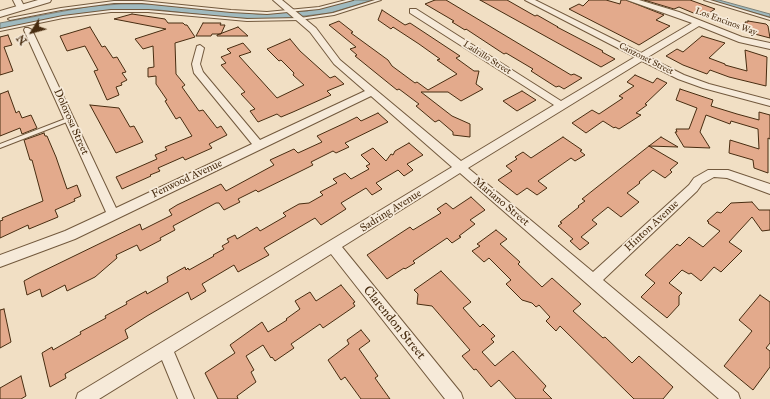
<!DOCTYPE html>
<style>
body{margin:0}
#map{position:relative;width:770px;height:399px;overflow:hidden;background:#f1dfc4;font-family:"IM FELL Great Primer",serif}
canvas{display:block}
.north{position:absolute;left:12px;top:12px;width:40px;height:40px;-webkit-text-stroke:3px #f6ead9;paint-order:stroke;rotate:233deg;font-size:11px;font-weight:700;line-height:16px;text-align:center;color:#472c10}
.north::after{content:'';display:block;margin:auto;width:14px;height:18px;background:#472c10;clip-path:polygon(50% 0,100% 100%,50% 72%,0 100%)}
</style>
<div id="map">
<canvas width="770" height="399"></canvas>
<div class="north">N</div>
</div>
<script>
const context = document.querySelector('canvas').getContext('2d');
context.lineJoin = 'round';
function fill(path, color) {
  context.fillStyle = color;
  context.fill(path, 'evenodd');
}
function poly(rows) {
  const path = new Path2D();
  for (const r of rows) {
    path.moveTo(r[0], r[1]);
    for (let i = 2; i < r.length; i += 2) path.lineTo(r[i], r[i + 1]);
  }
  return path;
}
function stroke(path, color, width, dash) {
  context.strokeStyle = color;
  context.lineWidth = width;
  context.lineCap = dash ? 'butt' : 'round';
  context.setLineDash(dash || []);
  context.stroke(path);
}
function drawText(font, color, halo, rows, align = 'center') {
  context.font = font + ' "IM FELL Great Primer",serif';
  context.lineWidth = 3.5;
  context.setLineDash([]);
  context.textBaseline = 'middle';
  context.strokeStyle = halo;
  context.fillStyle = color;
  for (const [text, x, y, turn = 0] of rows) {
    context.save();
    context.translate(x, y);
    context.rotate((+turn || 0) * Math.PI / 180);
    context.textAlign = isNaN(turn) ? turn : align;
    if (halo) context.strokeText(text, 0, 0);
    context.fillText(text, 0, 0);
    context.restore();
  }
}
const water = poly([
 [354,0,373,0,330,13,279,19,231,18,159,10,112,10,63,16,0,29,0,23,91,6,122,4,150,4,258,14,307,11,354,0],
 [709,0,719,0,770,14,770,17,709,0]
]);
const building = poly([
 [435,0,446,0,571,75,574,74,582,78,564,89,559,86,556,87,531,71,533,69,506,53,504,54,466,29,465,30,452,22,454,21,425,4,435,0],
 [480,0,507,0,535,16,537,15,558,27,557,27,603,51,602,52,615,59,601,67,480,0],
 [589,0,606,0,620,4,621,0,626,0,664,15,656,20,670,26,639,45,569,9,579,4,583,6,589,0],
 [644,0,690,0,715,9,703,17,679,7,674,9,644,0],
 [382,10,405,25,410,23,460,56,456,58,474,71,479,71,476,84,483,89,461,101,448,92,421,92,452,116,470,124,470,137,453,135,453,132,439,120,435,122,416,106,419,104,399,89,397,90,355,56,357,55,350,49,356,47,329,25,339,21,353,32,351,33,388,60,392,66,415,83,417,82,428,90,457,74,437,60,440,59,419,44,393,27,391,29,378,20,382,10],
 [132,14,165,19,168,23,183,23,185,25,187,25,195,37,175,43,176,74,185,85,182,87,199,111,203,110,217,128,221,126,227,135,209,144,212,148,185,160,183,157,158,168,160,171,150,175,151,176,122,189,116,177,157,159,155,155,167,150,165,147,192,136,180,117,176,119,165,101,167,100,156,84,156,76,148,77,148,68,154,67,153,46,143,49,135,39,166,29,114,19,132,14],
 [748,21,766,24,768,26,770,38,747,32,745,22,748,22,748,21],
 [203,23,221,23,220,25,225,25,221,34,212,34,211,36,196,36,203,23],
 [90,27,102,47,105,46,113,58,117,57,126,72,122,73,127,80,121,83,122,85,116,87,119,95,107,100,94,71,98,70,85,46,67,51,60,36,90,27],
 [238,27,248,36,217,36,217,35,238,27],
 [8,35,12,45,4,47,13,71,0,75,0,37,8,35],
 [702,36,725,43,709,58,725,64,725,65,747,71,745,50,767,57,766,86,729,77,710,70,707,74,683,65,666,56,677,49,683,52,702,36],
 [290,39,300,51,330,78,335,76,344,84,327,91,331,95,293,112,281,117,277,114,258,122,250,111,255,109,241,94,245,92,221,65,226,63,221,57,231,53,227,49,243,43,251,52,239,56,277,98,304,85,293,75,294,73,281,60,279,61,267,49,290,39],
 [635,75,653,83,657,78,667,83,645,104,647,105,636,113,641,115,619,129,615,127,614,128,603,121,586,133,572,123,592,110,599,114,623,98,619,96,634,86,627,82,635,75],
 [680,89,713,100,711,106,737,114,759,120,759,112,770,115,770,139,768,138,768,173,754,168,753,160,729,153,730,140,759,149,758,129,731,121,730,124,706,115,700,132,710,148,684,147,675,132,677,132,676,129,689,129,697,108,676,100,680,89],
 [8,91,16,113,19,111,22,118,31,115,37,128,22,134,20,128,0,136,0,94,8,91],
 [522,91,536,100,517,111,503,101,522,91],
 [90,105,119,108,130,127,134,126,143,142,116,153,90,105],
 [378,113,388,122,345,143,349,147,336,153,333,151,311,162,313,165,303,170,258,192,256,190,238,199,240,202,224,210,219,203,216,203,173,226,175,230,160,238,161,240,140,251,137,245,116,255,117,258,95,277,67,291,65,285,42,297,40,289,27,295,24,281,35,275,140,224,142,230,172,215,169,210,177,205,221,184,226,191,274,165,270,160,294,149,298,153,322,142,317,136,345,123,357,117,361,121,378,113],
 [44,133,45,136,47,136,56,157,67,189,77,185,81,196,74,199,75,201,55,210,58,217,29,229,28,225,0,238,0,221,3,220,2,218,43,201,32,160,30,160,24,140,44,133],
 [563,137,582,150,580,151,585,155,575,161,571,158,538,181,547,188,537,195,527,188,517,195,498,180,512,171,506,166,517,159,515,157,523,152,531,158,563,137],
 [661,137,678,147,649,146,661,137],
 [409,143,423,155,407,164,413,170,404,176,398,170,376,183,382,189,372,195,366,188,341,203,346,209,321,225,315,218,264,248,269,255,238,272,234,265,202,284,206,291,191,300,188,292,147,316,125,330,128,338,65,374,66,378,50,387,42,353,52,347,53,350,81,334,80,332,106,318,105,316,127,304,126,302,146,291,147,294,168,282,167,277,185,267,186,270,188,268,189,270,214,256,213,255,224,249,222,246,229,242,227,239,235,235,237,239,257,227,260,231,286,216,283,213,299,204,309,203,323,195,320,192,337,183,333,179,345,173,351,179,369,169,366,166,370,164,361,155,373,148,386,161,391,154,393,155,395,151,409,143],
 [649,146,678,163,670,170,672,172,665,178,653,170,639,182,640,183,627,193,639,202,621,217,608,207,592,220,597,224,581,237,589,243,580,250,570,241,573,239,558,226,562,223,560,222,579,207,578,206,585,201,582,199,649,146],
 [471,197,485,210,470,220,475,224,459,236,461,237,452,243,447,238,413,261,415,263,405,269,404,268,387,279,367,255,410,227,413,230,441,213,437,209,446,203,453,209,471,197],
 [752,202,759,210,770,210,770,230,762,231,752,217,729,242,742,251,721,272,714,267,701,281,691,273,689,274,682,270,669,283,682,293,679,296,679,305,667,318,641,297,655,283,645,275,677,244,680,246,689,237,703,247,720,231,708,223,709,222,707,221,717,212,721,213,731,203,752,202],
 [496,230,507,239,500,244,520,262,518,264,542,287,552,278,581,304,573,311,603,338,605,337,632,363,639,356,673,387,663,399,634,399,560,326,556,331,546,321,550,317,539,305,536,307,532,303,522,300,506,284,511,280,489,258,484,262,472,251,480,246,477,244,496,230],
 [441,271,471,302,463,308,480,327,483,324,495,336,491,339,494,342,482,352,495,366,513,351,546,386,543,390,552,399,516,399,499,380,491,387,476,369,474,370,462,356,470,350,432,306,417,304,418,294,414,290,441,271],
 [341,285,355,302,353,303,355,306,323,328,320,324,307,333,291,344,294,348,275,361,272,357,271,358,263,345,246,356,254,370,251,372,256,382,237,396,238,399,218,399,205,373,235,353,230,345,262,322,268,332,287,320,286,319,300,309,295,301,310,292,316,301,341,285],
 [760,295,770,302,770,343,766,348,770,351,770,367,753,390,724,366,752,331,739,320,760,295],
 [4,309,11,342,0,348,0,310,4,309],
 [361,330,370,341,359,349,378,376,375,378,390,399,361,399,345,377,341,380,328,360,349,344,347,340,361,330],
 [21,376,26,396,21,399,0,399,0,388,21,376]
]);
const service = poly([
 [346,0,353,0,319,9,267,14,231,12,142,3,114,3,61,10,10,20,8,19,10,18,61,8,114,1,142,1,231,10,267,12,319,7,346,0],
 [375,0,381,0,334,15,300,20,247,21,148,12,111,12,63,18,0,31,0,29,63,16,111,10,148,10,247,19,300,18,333,13,375,0],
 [704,0,710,0,770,18,770,20,704,0],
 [70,117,72,118,72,120,0,148,0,144,70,117]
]);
const minor = poly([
 [13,0,21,0,25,8,24,10,18,10,13,0],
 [273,0,282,0,316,28,340,60,461,161,554,105,410,13,410,9,416,9,561,101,635,57,525,0,535,0,641,53,692,23,627,0,639,0,679,12,742,37,770,43,770,49,739,42,699,26,648,57,684,75,709,84,770,100,770,106,703,88,678,79,642,61,468,168,593,272,689,185,694,178,708,170,728,170,770,184,770,194,727,178,714,177,702,184,697,191,603,280,738,393,740,399,719,399,460,173,342,247,461,393,463,399,445,399,331,254,174,352,194,399,178,399,162,360,99,399,76,399,78,393,452,167,371,96,75,239,0,267,0,255,65,231,106,212,24,30,25,28,28,28,32,30,116,208,252,144,194,73,192,64,197,46,200,45,204,48,200,64,203,72,260,140,365,91,334,64,310,32,273,0]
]);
const tertiary = poly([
 [38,0,51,0,50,2,0,17,0,11,38,0]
]);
const farStreetnames = [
 ["Los Encinos Way",726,22,20],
 ["Ladrillo Street",487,58,32],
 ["Canzonet Street",646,59,27]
];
const streetNames = [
 ["Dolorosa Street",71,122,66],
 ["Fenwood Avenue",187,179,-25],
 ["Mariano Street",501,202,40],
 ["Sadring Avenue",391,211,-32],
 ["Hinton Avenue",652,226,-43]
];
const nearStreetnames = [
 ["Clarendon Street",394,323,51]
];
fill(water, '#a0babf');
stroke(water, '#7c8179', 1);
fill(building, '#e3aa8c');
stroke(building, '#472c10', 1);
stroke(service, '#72593d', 2);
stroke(minor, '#72593d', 2);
stroke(tertiary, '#72593d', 2);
fill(service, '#f6ead9');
fill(minor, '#f6ead9');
fill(tertiary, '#f6ead9');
drawText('9px', '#472c10', '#f6ead9', farStreetnames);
drawText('11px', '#472c10', '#f6ead9', streetNames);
drawText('13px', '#472c10', '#f6ead9', nearStreetnames);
</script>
